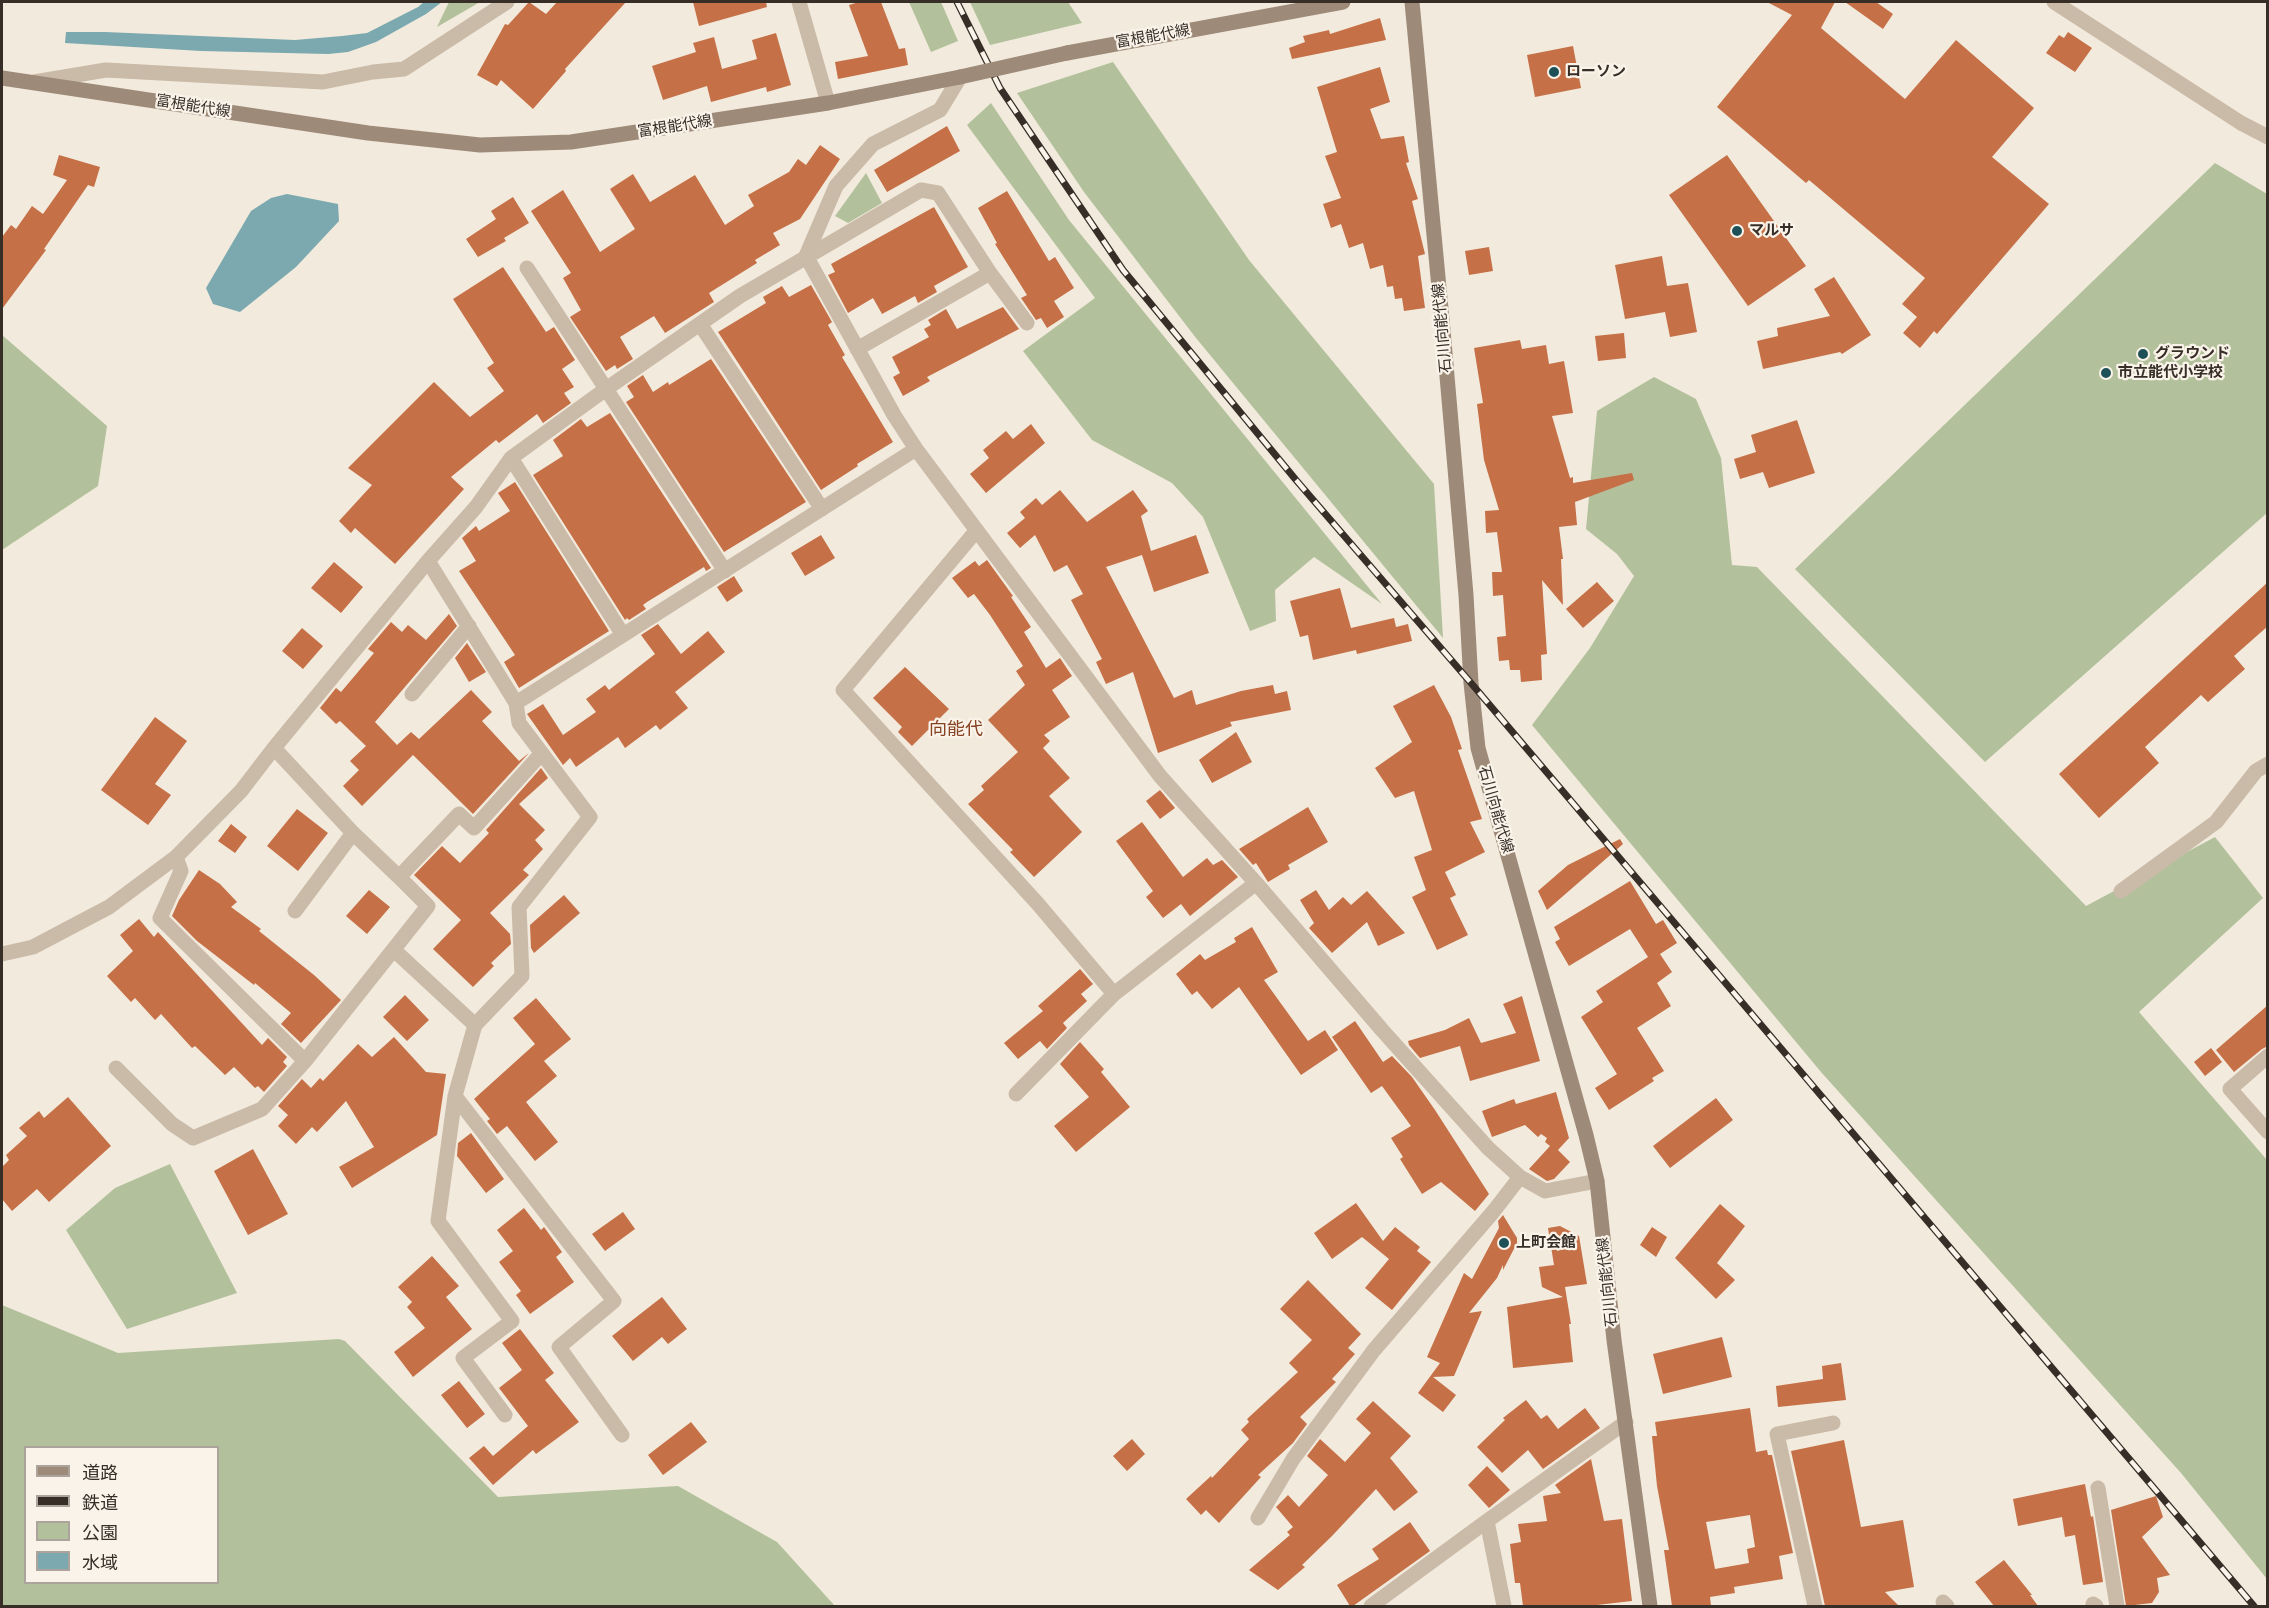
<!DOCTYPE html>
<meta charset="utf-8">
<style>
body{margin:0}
#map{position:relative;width:2269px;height:1608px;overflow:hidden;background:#f2eadc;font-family:"Roboto Condensed","Noto Sans JP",sans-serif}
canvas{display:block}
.frame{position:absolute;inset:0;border:3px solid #372e28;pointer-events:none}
.legend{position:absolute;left:24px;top:1446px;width:195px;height:138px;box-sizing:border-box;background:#faf3e9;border:2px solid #aca49c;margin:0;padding:8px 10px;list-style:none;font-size:18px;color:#372e28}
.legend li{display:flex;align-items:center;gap:12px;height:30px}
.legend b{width:30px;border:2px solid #aca49c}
</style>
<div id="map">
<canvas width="2269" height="1608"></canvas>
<div class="frame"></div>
<ul class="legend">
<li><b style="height:8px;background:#9e8a79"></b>道路</li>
<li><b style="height:8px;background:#372e28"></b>鉄道</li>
<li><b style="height:16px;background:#b2c19c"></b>公園</li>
<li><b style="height:16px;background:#7ba9af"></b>水域</li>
</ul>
</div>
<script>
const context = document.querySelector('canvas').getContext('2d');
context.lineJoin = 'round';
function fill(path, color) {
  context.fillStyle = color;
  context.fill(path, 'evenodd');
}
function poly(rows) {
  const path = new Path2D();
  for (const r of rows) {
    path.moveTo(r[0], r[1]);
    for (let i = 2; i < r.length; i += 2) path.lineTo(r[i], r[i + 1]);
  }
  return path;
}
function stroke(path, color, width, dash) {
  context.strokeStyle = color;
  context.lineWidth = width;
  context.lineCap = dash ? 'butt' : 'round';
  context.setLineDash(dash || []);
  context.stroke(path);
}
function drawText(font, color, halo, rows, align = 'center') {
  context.font = font + ' "Roboto Condensed","Noto Sans JP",sans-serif';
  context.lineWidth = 4.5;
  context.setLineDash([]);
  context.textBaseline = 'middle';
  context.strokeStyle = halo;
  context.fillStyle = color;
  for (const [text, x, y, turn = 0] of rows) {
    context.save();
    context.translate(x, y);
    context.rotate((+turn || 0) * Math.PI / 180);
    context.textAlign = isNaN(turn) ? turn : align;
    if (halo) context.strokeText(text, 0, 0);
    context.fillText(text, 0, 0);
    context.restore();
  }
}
const green = poly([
 [449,2,480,2,437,27],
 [909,2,941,2,958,41,931,52],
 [970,2,1068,2,1082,23,990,45],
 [1113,62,1249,260,1434,484,1443,638,1196,338,1084,192,1017,93],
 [991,103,1069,220,1382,604,1314,557,1275,590,1276,621,1250,631,1203,517,1172,483,1092,440,1023,351,1095,298,967,125],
 [2215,163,2267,194,2267,513,1985,762,1795,569],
 [866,173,882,203,848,223,835,216],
 [2,335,107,426,98,486,2,550],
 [1654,377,1696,399,1721,458,1732,565,1757,567,2086,906,2215,837,2263,898,2139,1012,2267,1160,2267,1579,2181,1473,1821,1072,1532,725,1590,648,1634,576,1617,554,1586,529,1597,411],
 [170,1164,237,1293,127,1329,66,1230,115,1188],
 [2,1305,118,1353,339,1339,345,1341,498,1497,678,1486,777,1542,835,1606,2,1606],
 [26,1448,218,1448,218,1582,26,1582]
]);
const water = poly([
 [424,2,442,2,426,14,376,42,348,52,328,54,201,51,65,43,66,32,105,32,295,40,342,36,367,33,418,7],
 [287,194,338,204,339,221,296,267,240,312,213,304,206,288,251,211,271,198]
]);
const building = poly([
 [529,2,546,14,557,2,626,2,565,69,566,71,533,109,501,80,497,86,477,75,505,24,508,25],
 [693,2,766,2,767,7,699,26],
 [859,2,881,2,899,49,905,48,908,65,838,79,835,62,868,56,849,5],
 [1767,2,1835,2,1821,28,1905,99,1956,40,2034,108,1992,157,2049,204,1937,334,1934,331,1920,348,1903,333,1917,317,1902,304,1925,278,1809,180,1806,183,1717,107,1792,15],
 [1845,2,1876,2,1893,14,1883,29],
 [1380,18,1386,40,1292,59,1289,48,1305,42,1303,36,1329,30,1330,34],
 [2068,32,2092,48,2075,72,2046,53,2059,35,2064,38],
 [776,33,791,85,767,92,766,87,711,102,707,86,663,100,652,66,696,52,693,43,714,37,722,69,757,59,752,40],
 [1573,46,1581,88,1535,97,1527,55],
 [1380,67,1390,102,1370,109,1381,139,1404,136,1409,162,1406,163,1418,199,1412,201,1425,254,1418,256,1425,308,1404,311,1402,298,1395,299,1393,286,1387,287,1383,265,1370,269,1363,243,1349,248,1341,224,1331,228,1323,204,1341,198,1325,156,1337,152,1317,87],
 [947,126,960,151,887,192,874,170],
 [820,145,840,159,800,219,773,233,780,245,755,260,757,263,709,293,714,302,665,333,654,316,620,337,633,359,617,369,615,365,606,371,570,317,581,310,563,278,571,273,531,211,563,190,600,252,635,229,610,189,633,174,650,202,695,175,725,225,754,206,748,195,789,172,798,159,806,165],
 [59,155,100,167,94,187,88,185,44,249,46,250,2,309,2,237,11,225,16,229,32,206,43,214,67,180,53,175],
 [1727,155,1806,266,1748,306,1669,195],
 [1007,191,1049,261,1055,257,1074,288,1054,301,1064,317,1047,328,1041,318,1036,320,1021,298,1027,295,995,244,997,243,978,208],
 [513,197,529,223,504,238,506,241,478,257,466,239,496,219,491,211],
 [934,207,968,267,934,286,937,292,918,303,915,296,882,314,873,298,848,313,828,275,835,272,831,264],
 [1489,247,1493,271,1469,275,1465,251],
 [1662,256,1667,286,1688,283,1697,332,1670,337,1665,312,1625,319,1615,265],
 [503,267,546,332,554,327,575,360,562,369,574,387,564,393,571,403,543,423,537,414,499,443,496,440,451,477,464,489,395,564,355,528,351,533,339,521,372,485,348,468,434,382,470,417,504,391,487,368,494,363,453,299],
 [1834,277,1871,335,1842,354,1840,352,1763,369,1757,341,1778,336,1777,328,1830,316,1814,289],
 [811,285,832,322,828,325,845,355,842,357,893,442,857,464,858,466,821,490,718,332,766,303,763,297,782,286,789,297],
 [1003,307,1019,329,927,377,930,381,903,396,893,377,900,373,892,357,929,337,924,329,931,325,928,320,946,309,957,329],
 [1624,333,1626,358,1598,361,1595,336],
 [1520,340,1522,349,1546,345,1549,364,1564,361,1573,413,1552,416,1570,478,1573,477,1573,483,1632,473,1634,480,1575,502,1577,525,1559,527,1563,559,1561,559,1563,605,1542,580,1547,654,1541,655,1542,680,1521,682,1520,670,1510,670,1509,660,1499,661,1497,637,1506,636,1503,595,1493,596,1492,572,1502,572,1497,532,1486,533,1485,511,1499,510,1484,460,1477,404,1483,403,1474,348],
 [711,359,806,502,724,552,626,402,634,397,627,386,643,375,653,392,668,382,669,385],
 [610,413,711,568,706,571,704,567,647,602,643,605,646,609,629,620,627,618,625,620,533,475,563,456,553,440,581,419,587,427],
 [1797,420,1815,473,1769,488,1763,472,1740,479,1734,459,1756,452,1751,435],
 [1031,424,1045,443,986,493,970,474,989,458,983,450,1006,431,1013,439],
 [515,482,609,631,519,688,504,662,515,655,459,571,476,561,462,538,476,526,479,531,510,511,498,493],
 [1060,490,1087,522,1133,490,1148,511,1141,516,1151,551,1196,535,1209,573,1154,592,1142,555,1106,567,1174,698,1192,690,1196,705,1241,691,1273,685,1275,694,1287,691,1291,710,1230,722,1232,726,1158,753,1133,672,1106,684,1096,662,1102,659,1071,600,1083,594,1067,565,1054,572,1035,535,1020,548,1007,533,1025,518,1020,512,1036,498,1042,505],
 [821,535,835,558,805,576,791,553],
 [987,560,1013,596,1011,597,1031,627,1024,632,1046,668,1060,658,1072,676,1052,690,1070,717,1044,735,1050,741,1043,748,1070,778,1049,796,1082,832,1034,877,1010,852,1013,850,968,804,984,790,981,786,1018,752,988,720,1025,685,1016,671,1023,666,990,615,974,594,968,598,952,578,975,561,979,566],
 [334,562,363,587,341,613,311,588],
 [734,576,743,591,727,602,717,587],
 [1597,582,1614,601,1583,628,1566,609],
 [2268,582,2268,626,2234,656,2245,669,2208,702,2201,695,2145,747,2159,763,2099,818,2059,774],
 [1340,588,1351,628,1394,618,1396,627,1408,624,1412,641,1357,654,1356,650,1313,660,1308,635,1300,637,1290,601],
 [449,614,457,626,375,722,397,745,411,732,419,739,471,690,492,712,482,721,519,761,529,753,473,814,413,755,362,806,343,786,359,770,350,761,366,746,340,721,336,724,320,708,336,688,341,692,374,653,368,649,391,622,402,632,408,625,426,640],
 [658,624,681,654,708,631,725,652,675,692,688,708,660,730,656,725,625,748,618,737,576,767,570,758,563,765,527,714,543,704,563,735,596,712,586,699,605,685,609,690,655,654,641,635],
 [302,628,323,646,303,669,282,651],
 [467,643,486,672,469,682,455,658],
 [905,667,949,709,912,746,898,732,902,727,873,698],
 [1434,685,1451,717,1462,749,1458,750,1482,819,1470,822,1485,852,1445,872,1456,895,1450,898,1468,935,1437,950,1412,897,1426,890,1414,857,1432,850,1414,791,1395,798,1375,768,1412,742,1393,706],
 [155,717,187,741,155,784,171,795,148,825,101,790],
 [1236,732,1252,762,1212,783,1199,760],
 [541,768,548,778,519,804,545,830,535,840,543,849,523,870,529,875,490,913,510,934,511,944,491,963,494,966,473,987,433,949,461,920,414,875,442,846,460,863,489,833,486,830],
 [1160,790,1175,808,1160,819,1146,801],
 [1308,807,1328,842,1288,865,1290,869,1268,882,1256,863,1253,865,1239,849],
 [297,809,328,833,298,871,267,846],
 [1142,822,1183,877,1207,858,1213,865,1222,860,1238,877,1190,916,1181,904,1163,918,1146,897,1153,891,1116,841],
 [231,824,247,837,235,853,218,841],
 [1620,839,1623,844,1547,910,1538,891,1568,865],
 [199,870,220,884,237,902,231,907,261,929,259,931,314,975,341,1000,301,1043,281,1024,291,1013,255,983,254,985,197,941,172,916,179,900],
 [1630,881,1656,924,1663,920,1677,943,1660,954,1672,972,1657,983,1671,1006,1637,1028,1664,1071,1652,1078,1654,1081,1609,1110,1595,1088,1617,1074,1581,1017,1603,1002,1596,991,1648,957,1630,929,1569,966,1555,942,1560,939,1554,927],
 [369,890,390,907,367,934,346,916],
 [1316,890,1329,910,1343,897,1351,905,1367,891,1405,933,1378,946,1367,922,1332,953,1309,928,1314,923,1300,900],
 [564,895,580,913,534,953,531,948,530,925],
 [139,919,154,937,158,932,262,1045,268,1038,287,1057,283,1062,287,1066,264,1092,258,1086,255,1088,234,1067,225,1075,195,1046,192,1048,161,1014,155,1020,135,998,131,1002,107,976,133,951,120,935],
 [1252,927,1278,972,1264,980,1308,1041,1325,1030,1338,1050,1301,1075,1239,987,1212,1009,1197,991,1192,995,1176,974,1200,954,1205,960,1236,942,1234,938],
 [1080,969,1093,984,1081,994,1087,1001,1063,1023,1067,1028,1047,1049,1040,1041,1018,1059,1004,1043,1043,1011,1038,1006],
 [405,995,429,1020,407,1041,383,1017],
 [1522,996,1540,1061,1470,1081,1460,1046,1420,1058,1409,1045,1408,1041,1445,1030,1469,1018,1481,1043,1516,1033,1503,1004],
 [536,998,571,1039,544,1061,557,1076,526,1102,558,1142,535,1161,507,1126,497,1134,487,1121,490,1119,474,1099,535,1044,513,1018],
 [2268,1005,2268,1046,2262,1049,2234,1072,2216,1050],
 [1355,1021,1383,1062,1392,1056,1412,1077,1435,1110,1489,1194,1475,1211,1441,1182,1422,1194,1400,1159,1403,1157,1391,1138,1411,1126,1382,1086,1371,1093,1332,1037],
 [394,1037,426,1072,446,1074,437,1135,352,1188,339,1167,374,1147,346,1101,317,1132,312,1127,296,1144,278,1126,288,1115,278,1106,302,1079,311,1088,320,1078,323,1081,358,1044,372,1057],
 [1080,1042,1104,1069,1101,1072,1130,1107,1076,1152,1054,1126,1089,1097,1060,1064],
 [2211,1048,2222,1062,2205,1076,2194,1062],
 [1556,1092,1569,1138,1558,1150,1570,1162,1554,1179,1547,1181,1529,1169,1550,1146,1545,1142,1547,1138,1541,1134,1538,1137,1525,1125,1492,1137,1482,1111,1514,1099,1516,1104],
 [68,1097,111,1146,49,1202,37,1189,12,1211,2,1199,2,1167,9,1160,6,1155,27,1136,19,1128,39,1111,44,1118],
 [1716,1098,1733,1120,1670,1168,1653,1146],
 [471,1133,504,1179,486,1193,457,1156,458,1143],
 [253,1149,288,1214,248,1235,214,1171],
 [1356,1203,1383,1241,1395,1227,1420,1247,1417,1251,1431,1262,1392,1310,1365,1288,1389,1259,1362,1237,1332,1259,1314,1233],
 [1720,1204,1745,1226,1717,1263,1735,1280,1716,1299,1675,1258],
 [524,1208,541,1230,544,1227,562,1252,556,1257,574,1282,530,1314,516,1295,521,1291,499,1262,513,1251,497,1230],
 [623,1212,635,1229,605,1251,592,1234],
 [1503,1215,1517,1238,1517,1243,1503,1270,1503,1265,1497,1278,1469,1313,1482,1311,1454,1376,1433,1377,1456,1395,1443,1412,1418,1393,1440,1363,1427,1357,1464,1273,1472,1279,1499,1228,1498,1221],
 [1560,1226,1579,1236,1587,1284,1565,1287,1571,1324,1569,1324,1573,1362,1513,1368,1507,1307,1563,1297,1542,1287,1539,1267,1554,1265,1548,1228],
 [1652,1227,1667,1237,1656,1257,1640,1245],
 [432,1256,459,1286,446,1297,472,1329,413,1377,394,1352,425,1328,407,1307,412,1302,398,1287],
 [1308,1280,1361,1334,1348,1348,1355,1354,1332,1379,1336,1382,1300,1417,1307,1424,1293,1443,1258,1475,1261,1477,1219,1523,1206,1510,1201,1515,1186,1499,1211,1476,1212,1478,1249,1439,1241,1430,1249,1422,1247,1419,1298,1372,1289,1363,1312,1340,1280,1309],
 [662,1297,687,1329,668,1344,662,1337,633,1361,612,1336],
 [520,1329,554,1373,545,1380,579,1422,536,1454,533,1450,493,1485,469,1458,484,1446,493,1456,528,1426,499,1388,522,1370,502,1343],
 [1722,1337,1732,1377,1663,1394,1653,1354],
 [1841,1363,1846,1400,1778,1407,1776,1386,1823,1379,1822,1366],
 [459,1381,485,1414,467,1428,441,1395],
 [1526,1400,1541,1419,1547,1415,1558,1429,1585,1408,1600,1428,1543,1469,1528,1450,1502,1473,1477,1447,1505,1420,1503,1418],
 [1373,1401,1411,1436,1390,1458,1418,1492,1394,1511,1376,1489,1332,1536,1302,1565,1305,1567,1278,1590,1249,1570,1290,1535,1287,1532,1293,1527,1276,1507,1288,1495,1299,1507,1328,1475,1307,1456,1320,1439,1345,1462,1371,1433,1356,1419],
 [1750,1408,1756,1452,1767,1450,1768,1455,1772,1455,1793,1553,1779,1556,1783,1579,1734,1587,1735,1593,1710,1597,1711,1606,1672,1606,1664,1550,1669,1550,1657,1486,1652,1436,1657,1436,1655,1422],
 [1750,1515,1755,1547,1747,1549,1749,1563,1715,1569,1706,1522],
 [691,1422,707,1442,663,1475,648,1455],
 [1132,1439,1145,1454,1127,1471,1113,1456],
 [1844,1440,1861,1527,1903,1520,1914,1587,1885,1592,1899,1606,1825,1606,1791,1451],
 [1591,1459,1604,1521,1622,1519,1632,1601,1588,1606,1523,1606,1520,1583,1515,1583,1510,1544,1521,1542,1518,1524,1547,1521,1543,1496,1561,1493,1555,1485],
 [1487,1466,1510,1490,1489,1508,1468,1485],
 [2085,1484,2091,1517,2093,1516,2103,1582,2083,1585,2075,1535,2065,1537,2062,1517,2018,1526,2013,1499],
 [2156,1496,2163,1517,2142,1537,2170,1575,2157,1578,2159,1592,2152,1603,2126,1606,2111,1510],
 [1410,1522,1430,1551,1353,1606,1350,1606,1337,1585,1379,1559,1372,1549],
 [2004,1560,2032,1595,2030,1595,2038,1606,1994,1606,1975,1582]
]);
const minor = poly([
 [799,2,828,103],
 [2054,2,2241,123,2268,137],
 [34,82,106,70,323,82,373,72,404,69,507,2],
 [806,256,894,415,916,449,1160,776,1256,883,1382,1030,1488,1148,1520,1177,1545,1191,1597,1181],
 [806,256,836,186,873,144,940,110,960,77],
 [527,268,725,571],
 [700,324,822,509],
 [857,349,990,273],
 [511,458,623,635],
 [976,531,843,690,1038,904,1114,994],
 [428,561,516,703],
 [412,694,469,626],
 [274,748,353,833,399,877,459,814,474,828,541,754],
 [176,857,181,871,160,918,305,1061],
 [2121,891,2216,822,2256,771,2268,764],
 [295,911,353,833],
 [394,950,475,1025],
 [2,954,33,947,109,907,176,857,241,791,274,748,428,561,476,507,511,458,606,389,740,296,921,190,938,193,990,273,1027,323],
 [2268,1056,2230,1089,2268,1132],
 [116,1068,172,1124,193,1138,262,1109,305,1061,428,906,399,877],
 [1016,1094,1114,994,1256,883],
 [455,1096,614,1301,559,1347,622,1435],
 [505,1415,463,1358,512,1321,438,1221,455,1096,475,1025,522,976,519,907,590,817,519,723,516,703,916,449],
 [2098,1488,2117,1606],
 [1258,1518,1293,1459,1374,1350,1493,1212,1520,1177],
 [1487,1521,1504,1606],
 [1943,1602,1947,1606],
 [2093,1604,2096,1606],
 [1371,1606,1487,1521,1626,1422],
 [1815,1606,1777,1434,1833,1423]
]);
const secondary = poly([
 [1412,2,1443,330,1466,595,1471,683,1478,748,1586,1135,1597,1181,1614,1340,1650,1606],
 [1067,53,1343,2],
 [2,78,368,133,480,145,571,142,828,103,960,77]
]);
const rail = poly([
 [957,2,1000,88,1123,270,1296,480,1471,683,2254,1606]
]);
const secondaryBridge = poly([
 [960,77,1067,53]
]);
const markers = [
 [1554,72,6,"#1e5058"],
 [1737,231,6,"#1e5058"],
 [2143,354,6,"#1e5058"],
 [2106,373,6,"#1e5058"],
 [1504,1243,6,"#1e5058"]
];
const streetNames = [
 ["富根能代線",1153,37,-10],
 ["富根能代線",193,107,9],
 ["富根能代線",675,127,-9],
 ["石川向能代線",1443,328,-95],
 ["石川向能代線",1495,810,74],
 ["石川向能代線",1608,1282,-96]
];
const poiNames = [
 ["ローソン",1566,72],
 ["マルサ",1749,231],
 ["グラウンド",2155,354],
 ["市立能代小学校",2118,373],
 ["上町会館",1516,1243]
];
const quarterNames = [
 ["向能代",956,730]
];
fill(green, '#b2c19c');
fill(water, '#7ba9af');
fill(building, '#c57047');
stroke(minor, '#cabaa8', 15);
stroke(secondary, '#9e8a79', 15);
stroke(rail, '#372e28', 7);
stroke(rail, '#faf3e9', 4.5, [14]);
stroke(secondaryBridge, '#9e8a79', 15);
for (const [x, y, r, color] of markers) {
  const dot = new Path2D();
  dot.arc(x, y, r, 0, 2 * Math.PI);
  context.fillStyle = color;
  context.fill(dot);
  stroke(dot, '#faf3e9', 2);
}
drawText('15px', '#372e28', '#faf3e9', streetNames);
drawText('bold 15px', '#372e28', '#faf3e9', poiNames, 'left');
drawText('18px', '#864222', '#faf3e9', quarterNames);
</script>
